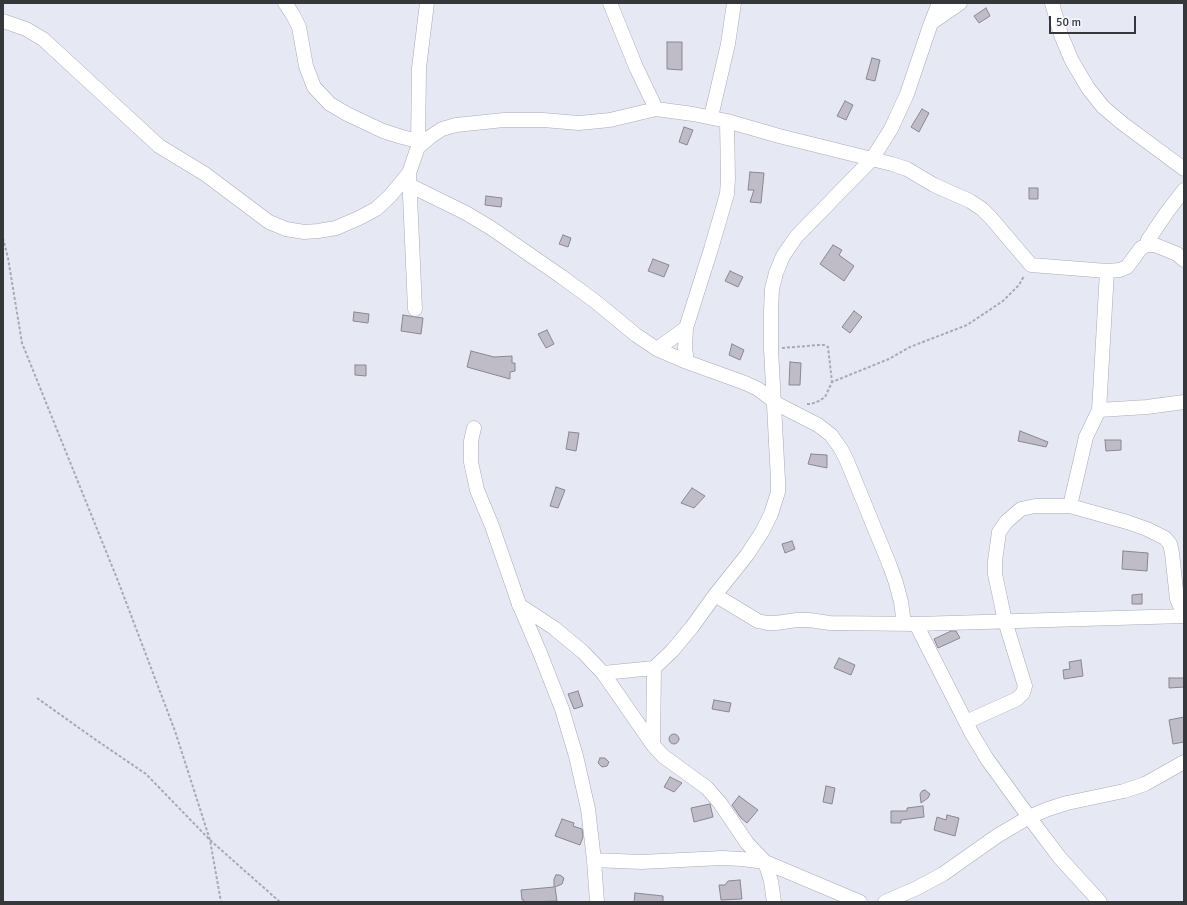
<!DOCTYPE html>
<style>
body{margin:0}
#map{position:relative;width:1187px;height:905px;overflow:hidden;background:#e6e9f4;font-family:Signika,sans-serif}
canvas{display:block}
.frame{position:absolute;inset:0;border:4px solid #36373b;pointer-events:none}
.scale{position:absolute;left:1049px;top:16px;width:87px;height:18px;box-sizing:border-box;border:2px solid #36373b;border-top:0;padding-left:5px;font-size:12px;line-height:14px;white-space:nowrap;color:#36373b;-webkit-text-stroke:3px #f5f7fd;paint-order:stroke}
</style>
<div id="map">
<canvas width="1187" height="905"></canvas>
<div class="frame"></div>
<div class="scale">50 m</div>
</div>
<script>
const context = document.querySelector('canvas').getContext('2d');
context.lineJoin = 'round';
function fill(path, color) {
  context.fillStyle = color;
  context.fill(path, 'evenodd');
}
function poly(rows) {
  const path = new Path2D();
  for (const r of rows) {
    if (r.length === 3) {
      path.moveTo(r[0] + r[2], r[1]);
      path.arc(r[0], r[1], r[2], 0, 2 * Math.PI);
      continue;
    }
    path.moveTo(r[0], r[1]);
    for (let i = 2; i < r.length; i += 2) path.lineTo(r[i], r[i + 1]);
  }
  return path;
}
function stroke(path, color, width, dash) {
  context.strokeStyle = color;
  context.lineWidth = width;
  context.lineCap = dash ? 'butt' : 'round';
  context.setLineDash(dash || []);
  context.stroke(path);
}
const building = poly([
 [986,8,990,16,979,23,974,16,986,8],
 [667,42,682,42,682,70,667,69,667,42],
 [872,58,880,60,875,81,866,79,872,58],
 [845,101,853,105,846,120,837,116,845,101],
 [922,109,929,113,919,132,911,127,922,109],
 [684,127,693,130,687,145,679,142,684,127],
 [750,172,764,173,761,203,750,202,754,190,748,190,750,172],
 [1029,188,1038,188,1038,199,1029,199,1029,188],
 [486,196,502,198,501,207,485,205,486,196],
 [563,235,571,238,568,247,559,244,563,235],
 [833,245,842,250,839,255,854,266,844,281,820,264,833,245],
 [653,259,669,265,664,277,648,271,653,259],
 [730,271,743,277,738,287,725,281,730,271],
 [854,311,862,317,850,333,842,327,854,311],
 [354,312,369,314,368,323,353,321,354,312],
 [403,315,423,318,421,334,401,331,403,315],
 [547,330,554,344,546,348,538,334,547,330],
 [732,344,744,350,740,360,729,355,732,344],
 [471,351,494,357,512,356,512,363,515,363,515,371,510,372,510,379,467,367,471,351],
 [790,362,801,363,800,385,789,385,790,362],
 [355,365,366,365,366,376,355,375,355,365],
 [1020,431,1048,442,1046,447,1018,441,1020,431],
 [569,432,579,433,576,451,566,449,569,432],
 [1105,440,1121,440,1121,450,1106,451,1105,440],
 [811,454,827,455,827,468,808,464,811,454],
 [556,487,565,490,558,508,550,506,556,487],
 [692,488,705,496,694,508,681,503,692,488],
 [792,541,795,549,785,553,782,544,792,541],
 [1123,551,1148,553,1147,571,1122,569,1123,551],
 [1142,594,1142,604,1132,604,1132,595,1142,594],
 [951,631,956,631,960,638,938,648,934,639,951,631],
 [839,658,855,665,851,675,834,668,839,658],
 [1081,660,1083,676,1064,679,1063,670,1070,669,1069,662,1081,660],
 [1169,678,1184,678,1184,687,1169,688,1169,678],
 [578,691,583,706,574,709,568,694,578,691],
 [714,700,731,703,729,712,712,709,714,700],
 [1184,717,1184,742,1173,744,1169,720,1184,717],
 [674,739,5],
 [600,758,605,758,609,762,607,766,602,767,598,763,600,758],
 [670,777,682,783,674,792,664,787,670,777],
 [826,786,835,788,832,804,823,802,826,786],
 [925,790,930,794,928,798,921,803,920,794,922,791,925,790],
 [739,796,758,810,747,823,741,818,732,805,739,796],
 [710,804,713,817,694,822,691,808,710,804],
 [923,806,924,817,901,820,901,823,891,823,891,811,907,811,907,808,923,806],
 [947,815,959,818,955,836,934,830,937,817,946,820,947,815],
 [562,819,574,823,573,826,582,829,583,837,580,845,555,836,562,819],
 [556,875,560,875,564,878,562,884,555,887,557,901,524,902,524,900,522,900,521,890,554,887,554,879,556,875],
 [740,880,742,899,721,900,719,885,725,885,728,881,740,880],
 [635,893,663,896,663,902,634,902,635,893]
]);
const path = poly([
 [3,238,8,258,22,343,118,581,175,731,210,840,221,902],
 [782,348,819,345,824,345,828,347,832,382],
 [807,404,811,404,819,401,825,397,832,382,889,359,910,347,967,325,1003,301,1019,285,1024,276],
 [37,698,96,740,146,774,210,840,280,902]
]);
const street = poly([
 [285,3,293,15,299,27,306,66,314,87,330,104,347,114,383,131,402,137,418,141],
 [610,3,636,67,656,109],
 [1052,3,1061,35,1072,61,1088,88,1103,107,1122,123,1184,169],
 [3,21,26,29,43,39,159,146,205,174,269,222,286,229,304,232,318,231,336,228,359,218,376,209,390,196,409,173],
 [931,23,939,3],
 [711,117,728,44,734,3],
 [418,147,419,68,427,3],
 [409,185,466,213,491,228,562,277,596,302,636,335,657,349,687,362,745,383,758,389,779,405,818,425,831,435,841,449,847,461,890,566,896,583,901,602,904,624],
 [1147,245,1148,240,1167,212,1184,190],
 [415,309,409,173,418,147,430,137,442,129,456,125,504,120,543,120,579,123,610,120,656,109,693,114,727,121,779,136,892,164,907,169,934,185,970,201,982,209,991,218,1031,265,1107,271,1120,270,1127,267,1141,248,1147,245,1155,245,1170,251,1177,254,1184,260],
 [686,328,685,348,687,362],
 [657,349,686,328,711,249,727,194,728,179,727,121],
 [1099,410,1147,407,1184,402],
 [474,428,471,441,471,462,477,490,492,526,519,604,540,653,562,709,576,756,588,809,594,860,597,902],
 [1070,506,1086,437,1099,410,1100,394,1107,271],
 [715,595,758,621,767,623,776,623,797,620,809,620,830,623,916,624,972,734,987,759,1029,817,1060,858,1100,902],
 [519,605,554,628,583,652,603,673,653,745,663,756,707,788,720,803,747,843,765,862,771,881,774,902],
 [916,624,1184,616],
 [603,673,654,668],
 [966,722,1017,699,1023,693,1025,686,1005,621,995,574,995,561,999,532,1006,522,1021,509,1035,506,1070,506,1127,522,1147,529,1165,538,1170,544,1172,553,1177,599,1181,608,1184,612],
 [653,745,654,668,672,651,692,627,715,595,747,555,762,532,771,514,778,492,778,480,771,349,771,311,772,289,776,273,783,256,796,237,872,159,891,129,907,94,931,23,960,3],
 [594,860,641,862,722,858,742,859,765,862,860,902],
 [885,902,917,888,943,874,997,836,1029,817,1048,809,1067,803,1124,791,1145,784,1184,762]
]);
fill(building, '#bfbcc7');
stroke(building, '#898791', 1);
stroke(street, '#a8abb5', 15);
stroke(path, '#a8aab3', 2, [3, 2]);
stroke(street, '#fff', 14);
</script>
